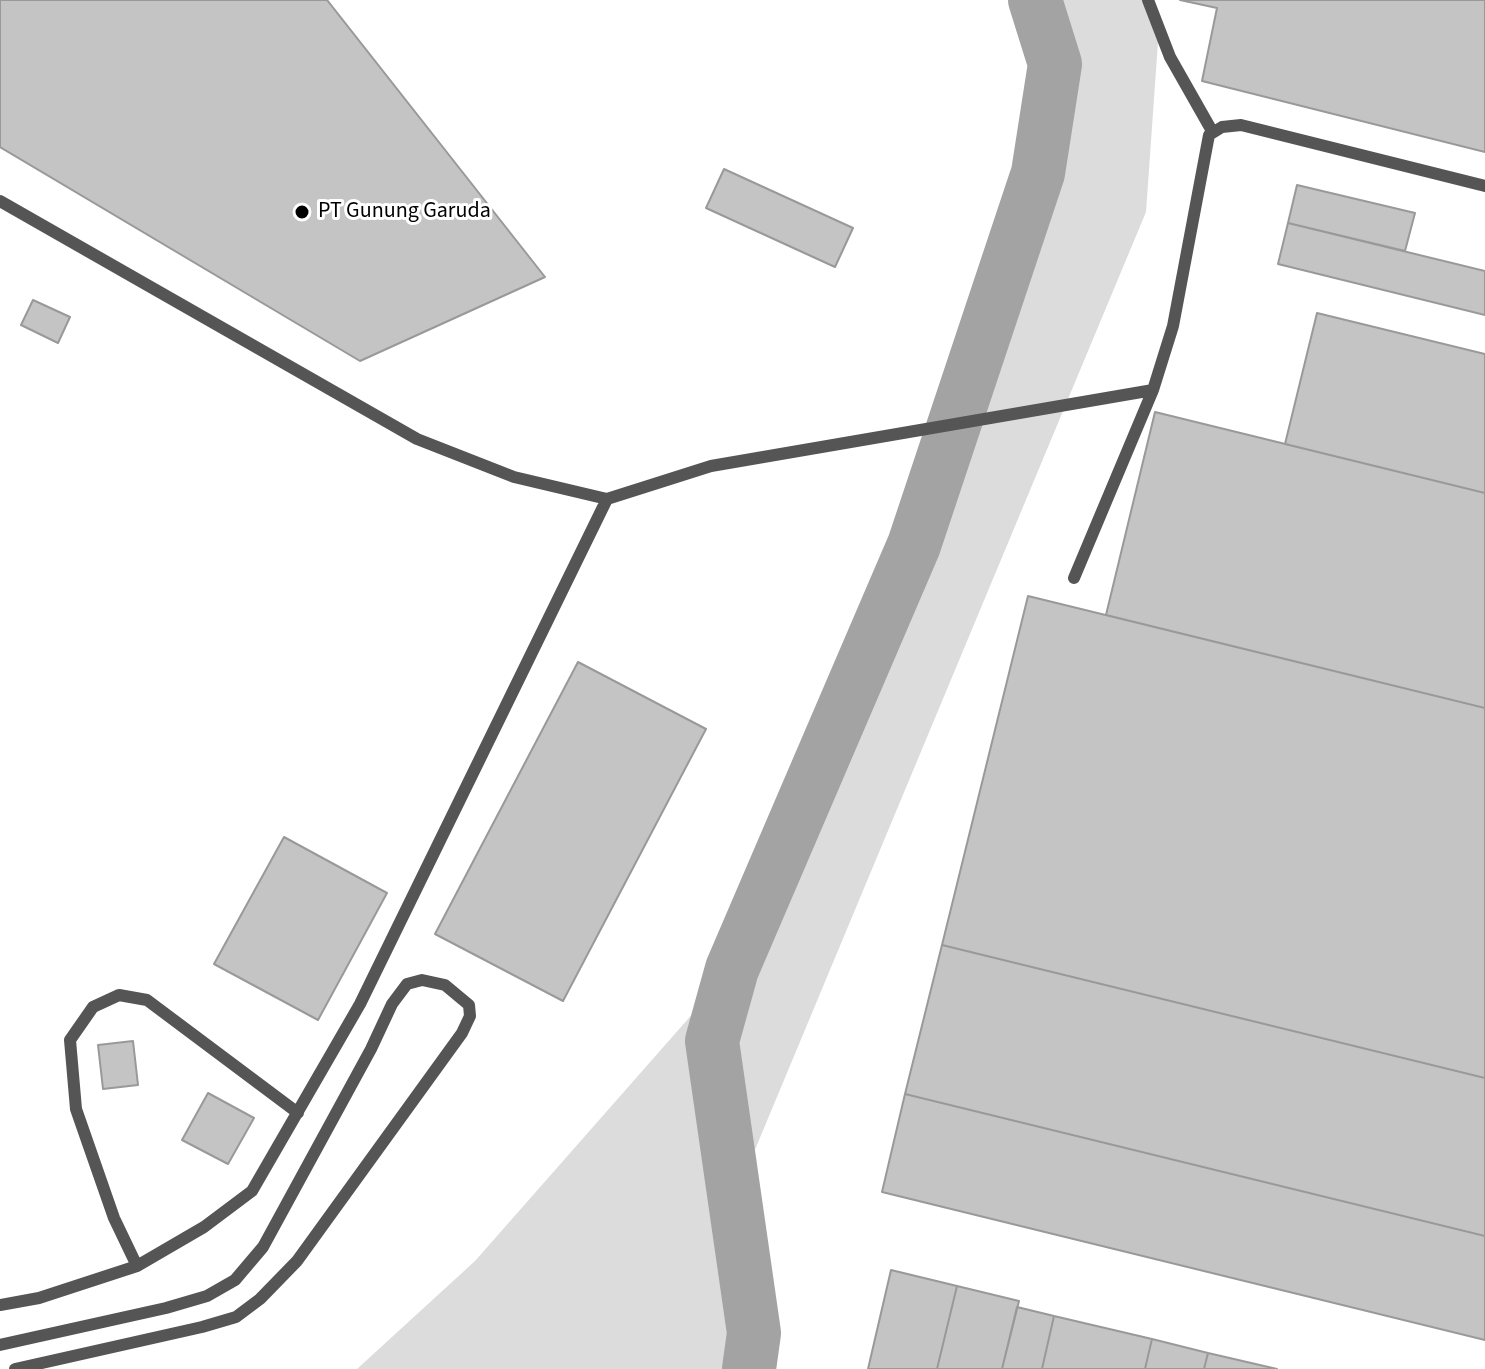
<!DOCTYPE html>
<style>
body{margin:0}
canvas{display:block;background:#fff}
</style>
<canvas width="1485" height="1369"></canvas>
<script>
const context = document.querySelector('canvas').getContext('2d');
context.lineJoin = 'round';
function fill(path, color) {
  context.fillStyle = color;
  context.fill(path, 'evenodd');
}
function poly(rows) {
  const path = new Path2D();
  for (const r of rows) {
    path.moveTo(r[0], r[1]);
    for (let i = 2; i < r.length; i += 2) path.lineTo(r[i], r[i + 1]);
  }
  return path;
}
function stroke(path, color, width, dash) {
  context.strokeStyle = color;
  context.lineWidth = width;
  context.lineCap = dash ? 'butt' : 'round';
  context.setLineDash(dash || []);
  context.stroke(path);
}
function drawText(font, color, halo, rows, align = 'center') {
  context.font = font + ' "Source Sans 3",sans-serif';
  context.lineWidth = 6;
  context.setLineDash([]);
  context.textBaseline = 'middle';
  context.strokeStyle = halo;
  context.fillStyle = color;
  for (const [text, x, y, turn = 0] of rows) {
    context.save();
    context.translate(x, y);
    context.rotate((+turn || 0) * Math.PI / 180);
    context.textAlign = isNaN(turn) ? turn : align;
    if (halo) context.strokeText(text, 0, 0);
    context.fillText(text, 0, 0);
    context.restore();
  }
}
const green = poly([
 [1035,0,1146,0,1159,28,1146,212,734,1200,754,1333,749,1369,357,1369,475,1261,732,969,914,545,1038,173,1055,64]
]);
const river = poly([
 [749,1369,754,1333,712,1041,732,969,914,545,1038,173,1055,64,1035,0]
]);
const building = poly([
 [0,0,327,0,545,277,360,361,0,147,0,0],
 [1180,0,1485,0,1485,152,1202,81,1217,8,1180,0],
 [724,169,853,228,835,267,706,208,724,169],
 [1297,185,1415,213,1405,251,1288,223,1297,185],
 [1288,223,1485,271,1485,315,1278,264,1288,223],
 [33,300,70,317,58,343,21,325,33,300],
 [1317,313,1485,354,1485,493,1285,444,1317,313],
 [1155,412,1485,493,1485,708,1106,615,1155,412],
 [1028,596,1485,708,1485,1078,942,945,1028,596],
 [578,662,706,729,563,1001,435,934,578,662],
 [284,837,387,893,318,1020,214,964,284,837],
 [942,945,1485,1078,1485,1236,905,1094,942,945],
 [133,1041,138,1085,103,1089,98,1045,133,1041],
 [208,1093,254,1118,228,1164,182,1140,208,1093],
 [905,1094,1485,1236,1485,1340,882,1192,905,1094],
 [891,1270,957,1286,937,1369,868,1369,891,1270],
 [957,1286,1019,1301,1002,1369,937,1369,957,1286],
 [1017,1307,1054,1316,1042,1369,1002,1369,1017,1307],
 [1054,1316,1152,1339,1145,1369,1042,1369,1054,1316],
 [1152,1339,1208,1353,1204,1369,1145,1369,1152,1339],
 [1208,1353,1277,1369,1204,1369,1208,1353]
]);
const lane = poly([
 [1148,0,1170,57,1212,131],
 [0,201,417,439,514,477,607,499,711,466,1153,390,1173,326,1209,135,1222,127,1241,125,1485,186],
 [1074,578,1153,390],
 [137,1266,114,1218,76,1109,70,1040,93,1007,119,995,147,1000,298,1113],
 [0,1305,39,1298,137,1266,204,1227,252,1191,360,1004,607,499],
 [0,1345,166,1308,207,1296,235,1280,263,1247,371,1049,392,1004,407,984,422,980,445,985,469,1005,470,1016,462,1033,297,1261,260,1299,236,1317,202,1327,15,1369]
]);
const markers = [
 [302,212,8,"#000"]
];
const poiNames = [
 ["PT Gunung Garuda",318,212]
];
fill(green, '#dcdcdc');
stroke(river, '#a3a3a3', 54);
fill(building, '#c4c4c4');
stroke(building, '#999', 2);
stroke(lane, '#555', 12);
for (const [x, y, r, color] of markers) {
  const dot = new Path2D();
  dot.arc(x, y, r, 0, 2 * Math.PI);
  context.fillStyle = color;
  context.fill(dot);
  stroke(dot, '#fff', 3);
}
drawText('22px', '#000', '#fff', poiNames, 'left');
</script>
